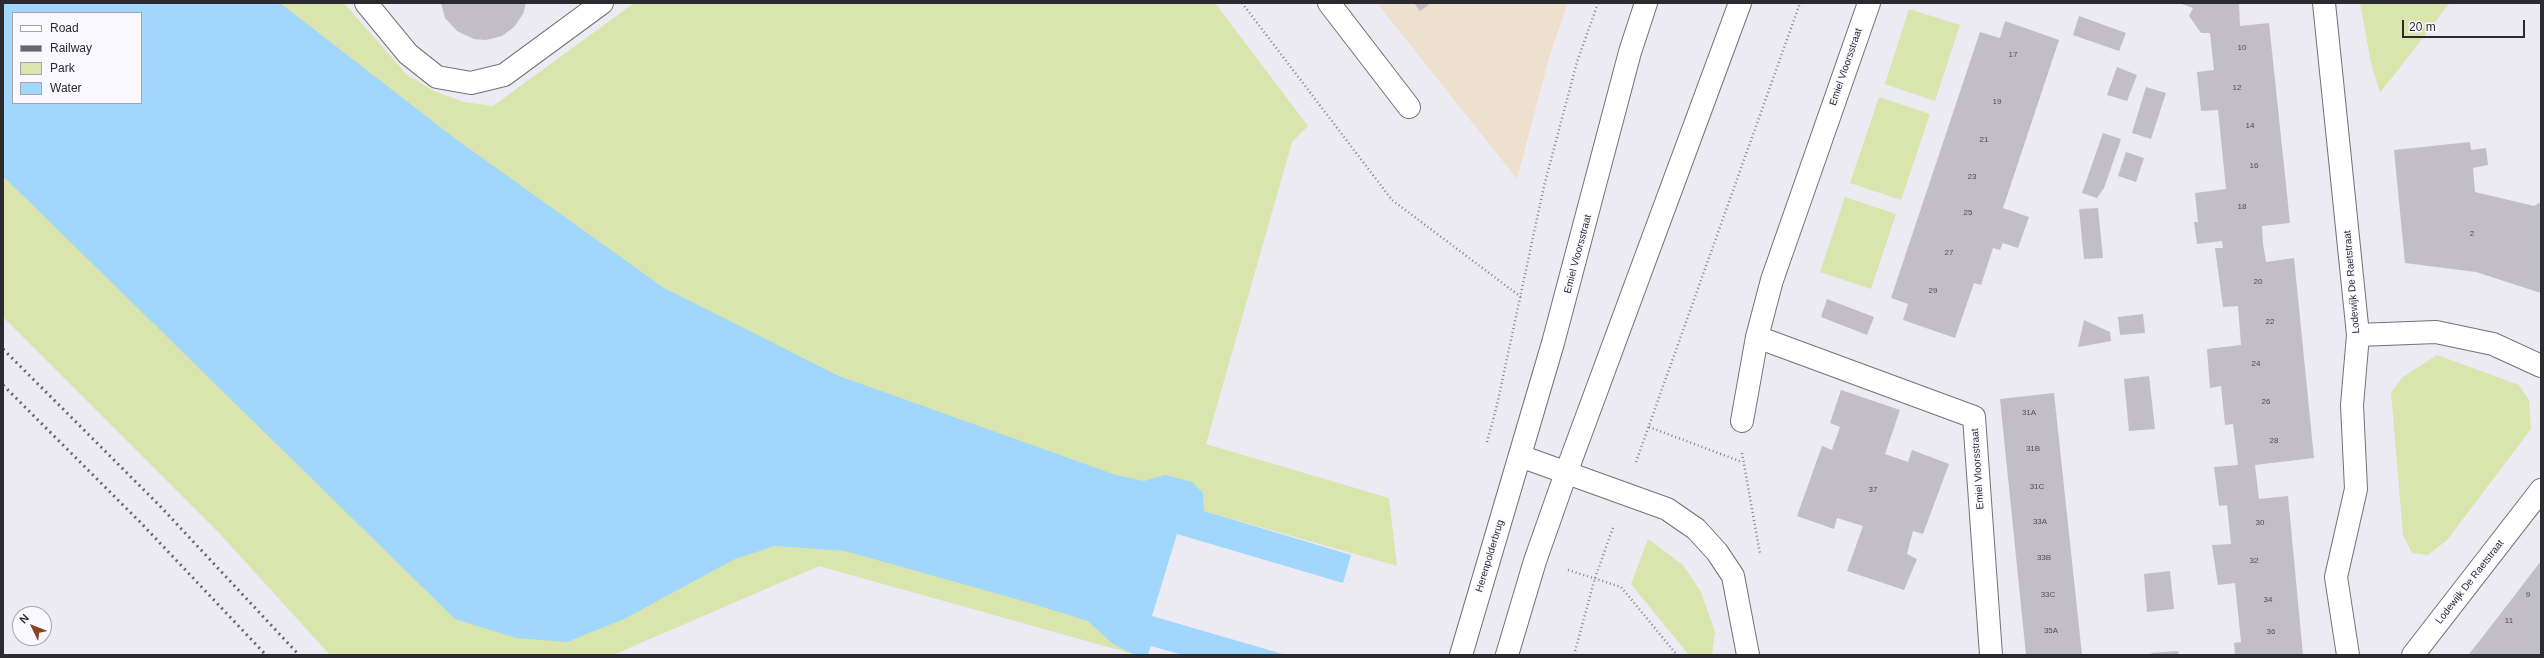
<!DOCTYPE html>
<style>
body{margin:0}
#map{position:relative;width:2544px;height:658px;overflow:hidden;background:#eceaf3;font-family:Helvetica,sans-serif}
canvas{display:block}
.frame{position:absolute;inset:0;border:4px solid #2b2a2e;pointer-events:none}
.legend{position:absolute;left:12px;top:12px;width:130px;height:92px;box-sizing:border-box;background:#f9f7ff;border:1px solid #a7a5ab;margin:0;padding:5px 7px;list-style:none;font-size:12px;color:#2b2a2e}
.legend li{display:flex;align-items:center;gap:8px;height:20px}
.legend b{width:20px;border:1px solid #a7a5ab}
.north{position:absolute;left:12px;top:606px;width:40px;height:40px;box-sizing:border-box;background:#f9f7ff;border:1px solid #a7a5ab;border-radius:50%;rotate:313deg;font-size:11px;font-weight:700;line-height:16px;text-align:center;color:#2b2a2e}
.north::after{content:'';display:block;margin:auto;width:14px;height:18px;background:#8b4323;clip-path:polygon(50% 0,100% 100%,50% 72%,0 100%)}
.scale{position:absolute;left:2402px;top:20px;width:123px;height:18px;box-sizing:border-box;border:2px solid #2b2a2e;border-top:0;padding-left:5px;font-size:12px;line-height:14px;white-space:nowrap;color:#2b2a2e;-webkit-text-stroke:3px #f9f7ff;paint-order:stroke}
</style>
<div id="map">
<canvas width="2544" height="658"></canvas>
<div class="frame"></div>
<ul class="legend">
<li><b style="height:5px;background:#fff"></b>Road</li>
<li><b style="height:5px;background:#67666b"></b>Railway</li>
<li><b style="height:11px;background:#d9e5ac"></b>Park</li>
<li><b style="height:11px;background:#a1d6fd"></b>Water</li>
</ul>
<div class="north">N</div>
<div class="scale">20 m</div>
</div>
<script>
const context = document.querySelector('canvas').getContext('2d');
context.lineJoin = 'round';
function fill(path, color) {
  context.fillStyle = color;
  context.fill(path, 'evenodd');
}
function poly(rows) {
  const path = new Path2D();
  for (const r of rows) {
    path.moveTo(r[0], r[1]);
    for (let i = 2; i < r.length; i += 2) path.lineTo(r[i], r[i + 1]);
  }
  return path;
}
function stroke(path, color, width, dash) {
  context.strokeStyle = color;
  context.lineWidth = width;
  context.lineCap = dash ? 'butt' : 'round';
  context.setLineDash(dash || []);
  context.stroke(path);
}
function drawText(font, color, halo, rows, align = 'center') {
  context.font = font + ' Helvetica,sans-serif';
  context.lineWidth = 3;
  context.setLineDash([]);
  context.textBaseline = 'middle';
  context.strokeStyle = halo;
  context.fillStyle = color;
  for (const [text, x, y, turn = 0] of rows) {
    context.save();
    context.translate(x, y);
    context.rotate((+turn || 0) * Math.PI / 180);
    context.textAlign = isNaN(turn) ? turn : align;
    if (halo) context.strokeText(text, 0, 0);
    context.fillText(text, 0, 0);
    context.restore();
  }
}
const commercial = poly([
 [1377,3,1568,3,1550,54,1517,179]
]);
const green = poly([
 [125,3,344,3,407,75,434,91,464,102,493,106,634,3,1215,3,1308,126,1292,142,1206,444,1389,498,1397,566,1204,511,745,365],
 [2360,3,2450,3,2380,93,2371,63],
 [1909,9,1960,25,1935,101,1885,84],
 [1879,97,1930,114,1901,200,1850,183],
 [3,114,797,516,1152,616,1148,654,1133,654,819,566,613,655,330,655,220,534,3,317],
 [1845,197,1896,214,1871,289,1820,272],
 [2437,355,2519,385,2529,400,2531,429,2447,540,2428,555,2412,553,2403,535,2391,392,2403,377],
 [1648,539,1683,565,1701,592,1715,632,1712,655,1689,655,1631,584]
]);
const water = poly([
 [3,3,280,3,453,137,664,288,839,376,1116,475,1144,481,1165,475,1192,482,1203,493,1204,511,1351,555,1343,583,1177,534,1152,616,1286,655,1183,655,1151,646,1148,654,1133,654,1113,644,1088,621,1027,602,845,551,775,546,735,559,624,619,567,642,516,638,455,619,3,176],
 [13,13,141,13,141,103,13,103]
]);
const building = poly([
 [441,3,526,3,523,14,514,27,502,36,486,40,474,39,457,31,445,18],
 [1414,3,1431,3,1420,11],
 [2179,3,2239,3,2240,26,2269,23,2290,223,2262,226,2263,244,2266,262,2294,258,2314,458,2255,465,2259,499,2288,496,2303,655,2235,655,2234,643,2241,642,2235,583,2218,585,2212,545,2231,544,2227,505,2219,506,2214,467,2238,465,2233,424,2225,425,2221,386,2210,388,2207,349,2241,345,2238,306,2223,307,2215,248,2223,248,2222,241,2197,244,2194,222,2198,222,2195,193,2226,189,2218,110,2201,111,2197,72,2214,70,2210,33,2201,33,2189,16,2193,8],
 [2079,16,2126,33,2119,51,2073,35],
 [2005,21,2059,40,2003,208,2029,217,2018,248,2003,243,2000,250,1993,248,1981,285,1974,283,1955,338,1903,320,1908,304,1891,298,1980,32,2000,38],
 [2117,67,2137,75,2127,101,2107,95],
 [2146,87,2166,93,2151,139,2132,133],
 [2103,133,2121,139,2104,188,2097,198,2082,193],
 [2470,142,2471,150,2486,148,2488,165,2473,168,2475,192,2534,206,2541,202,2541,293,2476,272,2405,263,2394,150],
 [2126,152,2144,158,2136,182,2118,176],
 [2098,208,2103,258,2084,259,2079,209],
 [1827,299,1874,317,1867,335,1821,317],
 [2143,314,2145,333,2120,335,2118,317],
 [2084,320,2110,332,2111,341,2078,347],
 [2149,376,2155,429,2129,431,2124,379],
 [1841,390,1900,410,1885,454,1908,462,1912,450,1949,464,1923,534,1913,531,1907,554,1917,559,1904,590,1847,571,1863,526,1837,518,1834,529,1797,516,1822,446,1832,450,1840,427,1830,423],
 [2054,393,2082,655,2026,655,2000,399],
 [2541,561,2541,655,2468,655,2481,639],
 [2170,571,2174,609,2147,612,2144,574],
 [2178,651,2179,655,2152,655,2151,653]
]);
const path = poly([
 [1242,3,1392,200,1521,297],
 [1649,427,1742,462],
 [1487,442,1497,405,1544,186,1577,62,1598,3],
 [1742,453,1760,554],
 [1636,462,1800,3],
 [1568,570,1621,587,1677,655],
 [1574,655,1595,578,1614,525]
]);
const minor = poly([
 [366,3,408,54,437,77,471,83,504,75,602,3],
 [1329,3,1409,107],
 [2324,3,2358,335,2352,405,2356,489,2336,577,2348,655],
 [2358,335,2436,332,2493,344,2541,366],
 [1757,337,1974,417,1991,655],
 [1742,421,1757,337,1772,280,1869,3],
 [1520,456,1667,509,1696,529,1717,552,1733,576,1748,655],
 [1461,655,1553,343,1630,52,1646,3],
 [1507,655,1535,561,1566,473,1740,3],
 [2413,655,2541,490]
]);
const rail = poly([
 [3,349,160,506,299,655],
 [3,385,141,523,266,655]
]);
const numberNames = [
 ["10",2242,48],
 ["17",2013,55],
 ["12",2237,88],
 ["19",1997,102],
 ["14",2250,126],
 ["21",1984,140],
 ["16",2254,166],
 ["23",1972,177],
 ["18",2242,207],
 ["25",1968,213],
 ["2",2472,234],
 ["27",1949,253],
 ["20",2258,282],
 ["29",1933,291],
 ["22",2270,322],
 ["24",2256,364],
 ["26",2266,402],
 ["31A",2029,413],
 ["28",2274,441],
 ["31B",2033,449],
 ["31C",2037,487],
 ["37",1873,490],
 ["33A",2040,522],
 ["30",2260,523],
 ["33B",2044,558],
 ["32",2254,561],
 ["33C",2048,595],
 ["9",2528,595],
 ["34",2268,600],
 ["11",2509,621],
 ["35A",2051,631],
 ["36",2271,632]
];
const streetNames = [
 ["Emiel Vloorsstraat",1846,67,-71],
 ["Emiel Vloorsstraat",1578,254,-75],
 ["Lodewijk De Raetstraat",2352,282,-95],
 ["Emiel Vloorsstraat",1978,469,-94],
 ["Herenpolderbrug",1490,556,-73],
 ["Lodewijk De Raetstraat",2470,582,-52]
];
fill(commercial, '#ede0cc');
fill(green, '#d9e5ac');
fill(water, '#a1d6fd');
fill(building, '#c1bec7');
stroke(minor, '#737179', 24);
stroke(path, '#848389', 2.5, [1, 3]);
stroke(minor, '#fff', 22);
stroke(rail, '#67666b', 3, [2, 4]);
drawText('8px', '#504f54', null, numberNames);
drawText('10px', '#2b2a2e', '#f9f7ff', streetNames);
</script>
